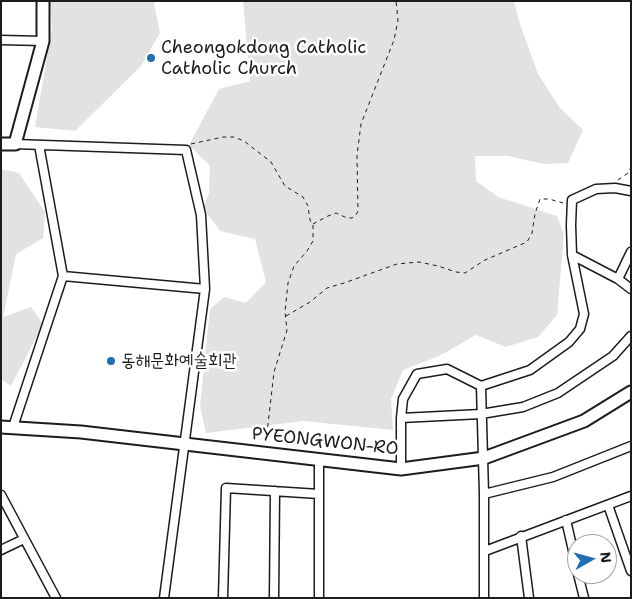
<!DOCTYPE html>
<meta charset="utf-8">
<style>
body{margin:0}
#map{position:relative;width:632px;height:599px;overflow:hidden;background:#fff;font-family:"Shantell Sans",sans-serif}
canvas{display:block}
.frame{position:absolute;inset:0;border:2px solid #1c1c1c;pointer-events:none}
.north{position:absolute;left:567px;top:534px;width:50px;height:50px;box-sizing:border-box;background:#fff;border:1px solid #a4a4a4;border-radius:50%;rotate:83deg;font-size:14px;font-weight:700;line-height:20px;text-align:center;color:#1c1c1c}
.north::after{content:'';display:block;margin:auto;width:18px;height:22px;background:#1f6fb2;clip-path:polygon(50% 0,100% 100%,50% 72%,0 100%)}
</style>
<div id="map">
<canvas width="632" height="599"></canvas>
<div class="frame"></div>
<div class="north">N</div>
</div>
<script>
const context = document.querySelector('canvas').getContext('2d');
context.lineJoin = 'round';
function fill(path, color) {
  context.fillStyle = color;
  context.fill(path, 'evenodd');
}
function poly(rows) {
  const path = new Path2D();
  for (const r of rows) {
    path.moveTo(r[0], r[1]);
    for (let i = 2; i < r.length; i += 2) path.lineTo(r[i], r[i + 1]);
  }
  return path;
}
function stroke(path, color, width, dash) {
  context.strokeStyle = color;
  context.lineWidth = width;
  context.lineCap = dash ? 'butt' : 'round';
  context.setLineDash(dash || []);
  context.stroke(path);
}
function drawText(font, color, halo, rows, align = 'center') {
  context.font = font + ' "Shantell Sans","Poor Story",sans-serif';
  context.lineWidth = 5;
  context.setLineDash([]);
  context.textBaseline = 'middle';
  context.strokeStyle = halo;
  context.fillStyle = color;
  for (const [text, x, y, turn = 0] of rows) {
    context.save();
    context.translate(x, y);
    context.rotate((+turn || 0) * Math.PI / 180);
    context.textAlign = isNaN(turn) ? turn : align;
    if (halo) context.strokeText(text, 0, 0);
    context.fillText(text, 0, 0);
    context.restore();
  }
}
const green = poly([
 [50,1,156,1,154,3,160,33,141,66,75,131,35,127,52,28],
 [243,1,514,1,519,21,538,74,560,108,583,130,568,163,544,164,508,156,475,156,476,181,498,197,557,216,564,235,557,315,538,337,506,347,476,335,439,356,403,370,391,399,393,430,303,421,206,433,200,406,210,309,224,297,246,303,266,282,255,239,220,231,203,208,209,193,210,166,189,145,219,89,250,81],
 [1,169,19,173,45,212,43,238,16,254,3,317,31,307,43,324,11,386,1,379]
]);
const path = poly([
 [191,144,223,137,234,137,244,141,271,162,285,186,303,197,308,206,310,220,313,225,313,241,307,251,294,266,288,283,285,312,287,330,274,372,266,442],
 [618,180,628,173,631,167],
 [313,224,328,216,336,213,347,218,352,218,356,215,358,211,357,155,361,124,394,40,398,20,396,1],
 [286,316,310,302,327,288,344,283,397,264,419,262,438,266,456,272,465,273,485,260,527,242,532,233,535,214,540,199,549,199,563,203]
]);
const street = poly([
 [1,40,43,41],
 [15,144,186,150,201,215,205,289,164,598],
 [631,191,615,188,596,189,572,200,571,225,572,255,584,314,580,329,569,342,530,370,481,386,447,369,417,374,403,399,401,418,481,414,523,407,558,393,613,356,631,336],
 [572,255,618,279,631,289],
 [63,276,205,289],
 [618,279,631,252],
 [481,386,484,494,484,598],
 [13,427,63,276,39,145],
 [319,459,319,598],
 [401,469,401,418],
 [484,494,553,477,631,446],
 [1,495,56,598],
 [608,505,631,571],
 [566,520,577,568],
 [521,536,529,598],
 [1,550,24,539],
 [485,551,631,496],
 [578,574,584,598],
 [223,598,226,488,319,494],
 [274,598,275,491]
]);
const secondary = poly([
 [1,144,15,144,43,41,43,1],
 [1,427,81,432,401,469,484,458,584,421,631,392]
]);
const markers = [
 [151,58,5,"#1f6fb2"],
 [111,361,5,"#1f6fb2"]
];
const poiNames = [
 ["Cheongokdong Catholic",161,48],
 ["Catholic Church",161,69],
 ["동해문화예술회관",121,361]
];
const streetNames = [
 ["PYEONGWON-RO",325,442,6]
];
fill(green, '#e2e2e2');
stroke(street, '#1c1c1c', 11);
stroke(secondary, '#1c1c1c', 15);
stroke(path, '#1c1c1c', 1, [4, 4]);
stroke(street, '#fff', 8);
stroke(secondary, '#fff', 11);
for (const [x, y, r, color] of markers) {
  const dot = new Path2D();
  dot.arc(x, y, r, 0, 2 * Math.PI);
  context.fillStyle = color;
  context.fill(dot);
  stroke(dot, '#fff', 2);
}
drawText('18px', '#1c1c1c', '#fff', poiNames, 'left');
drawText('18px', '#1c1c1c', '#fff', streetNames);
</script>
